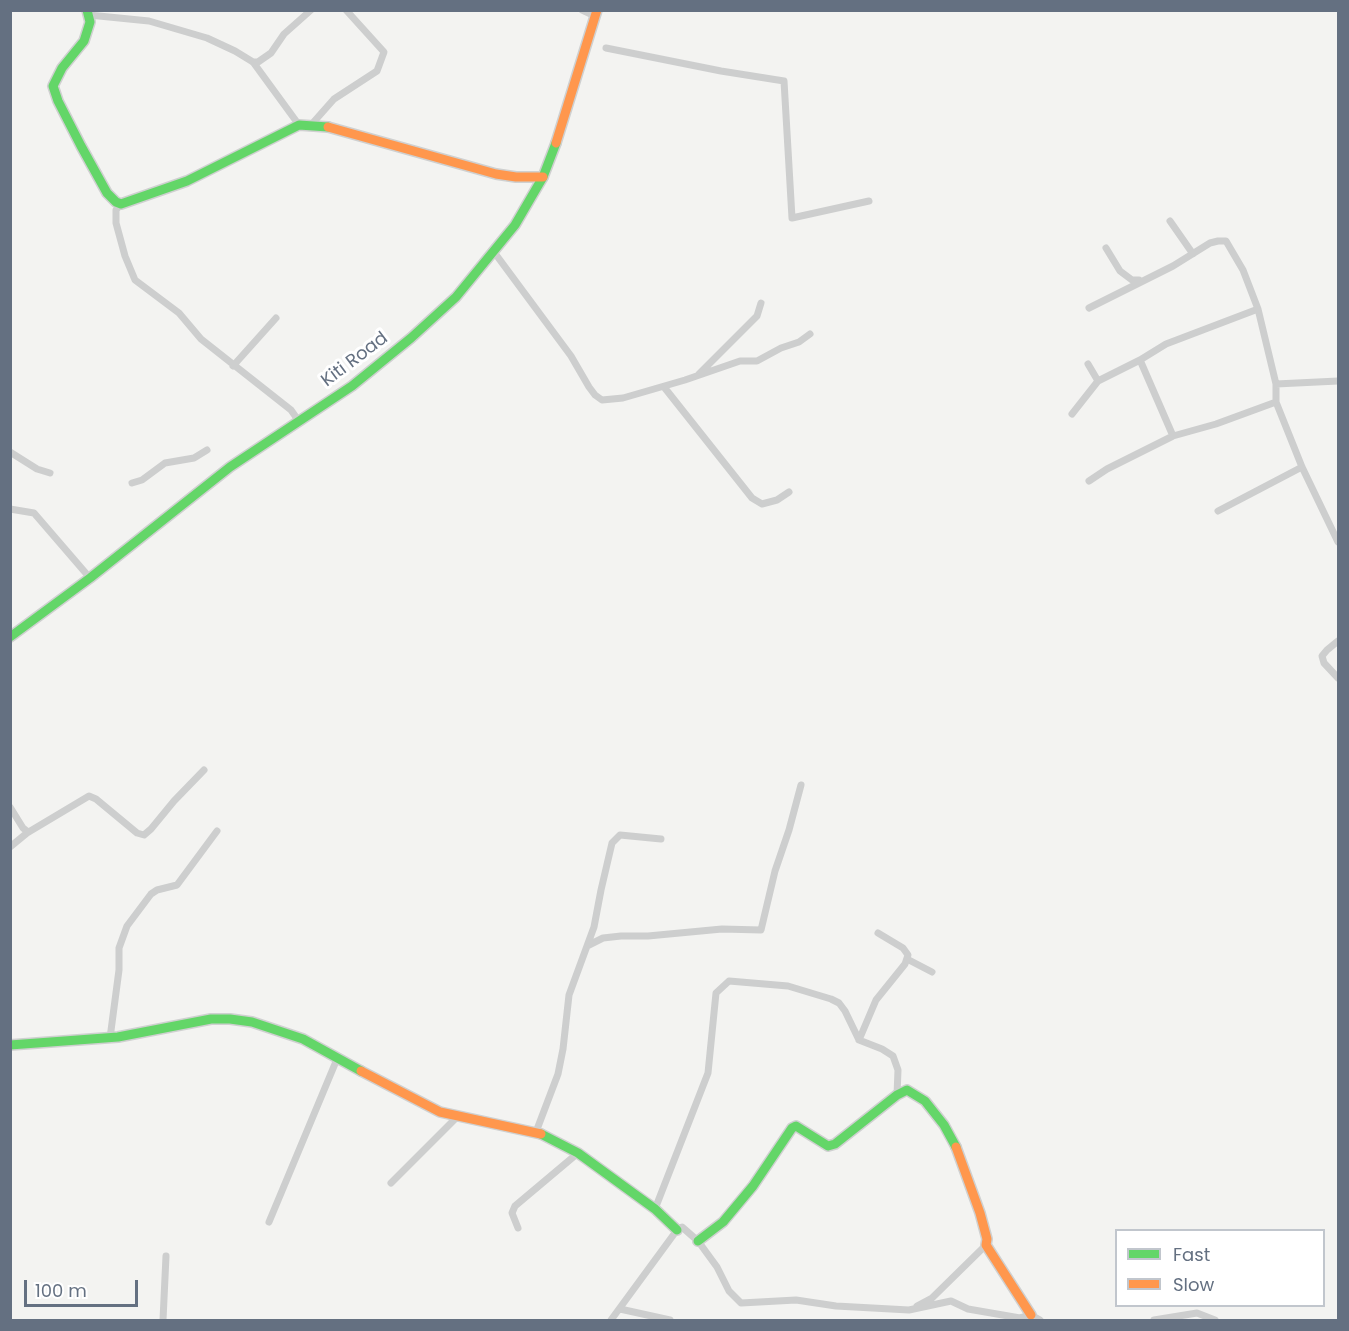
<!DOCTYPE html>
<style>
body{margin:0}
#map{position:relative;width:1349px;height:1331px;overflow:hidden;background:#f3f3f1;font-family:Poppins,sans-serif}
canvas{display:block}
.frame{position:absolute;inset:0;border:12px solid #647081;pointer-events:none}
.legend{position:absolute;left:1115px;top:1229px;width:210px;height:78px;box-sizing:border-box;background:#fff;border:2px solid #c1c6cd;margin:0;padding:8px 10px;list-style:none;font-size:18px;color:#647081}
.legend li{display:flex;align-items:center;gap:12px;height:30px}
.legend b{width:30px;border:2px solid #c1c6cd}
.scale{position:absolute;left:24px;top:1280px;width:114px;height:27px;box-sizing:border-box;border:3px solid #647081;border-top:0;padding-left:8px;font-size:18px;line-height:21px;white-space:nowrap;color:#647081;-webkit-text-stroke:4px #fff;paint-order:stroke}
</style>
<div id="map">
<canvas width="1349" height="1331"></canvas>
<div class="frame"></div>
<ul class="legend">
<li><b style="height:8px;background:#63d668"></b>Fast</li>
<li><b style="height:8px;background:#ff974d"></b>Slow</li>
</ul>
<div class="scale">100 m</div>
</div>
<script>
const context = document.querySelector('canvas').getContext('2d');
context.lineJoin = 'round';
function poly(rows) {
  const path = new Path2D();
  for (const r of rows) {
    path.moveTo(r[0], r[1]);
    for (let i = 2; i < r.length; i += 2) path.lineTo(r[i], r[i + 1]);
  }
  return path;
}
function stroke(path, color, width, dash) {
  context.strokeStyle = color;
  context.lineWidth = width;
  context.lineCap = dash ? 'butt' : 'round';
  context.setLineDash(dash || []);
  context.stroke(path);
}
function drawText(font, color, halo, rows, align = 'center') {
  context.font = font + ' Poppins,sans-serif';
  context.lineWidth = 6;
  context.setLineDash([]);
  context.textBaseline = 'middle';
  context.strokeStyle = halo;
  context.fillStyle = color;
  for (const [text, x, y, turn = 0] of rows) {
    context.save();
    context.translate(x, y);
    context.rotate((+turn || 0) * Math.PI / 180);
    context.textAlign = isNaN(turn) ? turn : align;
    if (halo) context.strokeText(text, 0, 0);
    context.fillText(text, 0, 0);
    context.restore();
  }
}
const street = poly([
 [582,10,595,16],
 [89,15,149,21,207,38,235,51,253,62,299,125],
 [606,48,721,71,784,81,792,218,869,201],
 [253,62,258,62,271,53,284,34,311,10],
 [311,125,334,99,377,71,384,52,346,10],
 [121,204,116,210,116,223,125,256,135,280,179,313,201,339,291,410,298,420],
 [1170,221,1193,254],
 [1106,248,1120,271,1132,280,1139,280],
 [494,252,571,356,589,387,595,395,602,400,623,398,685,380,740,361,757,361,781,348,799,342,810,334],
 [1089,308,1173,266,1210,243,1218,241,1226,241,1243,270,1258,309,1276,384],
 [1088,364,1098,381,1140,360],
 [233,366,276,318],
 [699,374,757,316,761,303],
 [664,387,752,498,762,504,777,500,789,492],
 [1276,402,1302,467,1338,542],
 [1072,414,1098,381],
 [1173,436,1140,360,1166,344,1258,309],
 [10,452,37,469,50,473],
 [1089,481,1107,469,1173,436,1216,424,1276,402,1276,384,1338,381],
 [132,483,142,480,165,463,194,458,207,450],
 [10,509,34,513,90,578],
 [1218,511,1302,467],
 [1338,641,1327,650,1322,656,1324,663,1338,678],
 [10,807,23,828,28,832],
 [10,847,27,833,89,796,96,799,137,833,144,835,151,829,174,801,204,770],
 [589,945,603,938,621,936,648,936,722,929,761,930,775,871,789,830,801,785],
 [907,959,932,972],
 [110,1038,119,970,119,948,127,926,151,894,157,890,177,885,217,831],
 [859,1040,876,1000,905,964,908,955,903,948,878,933],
 [536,1132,558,1074,563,1049,569,995,594,927,601,890,612,843,620,835,661,839],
 [391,1183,458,1116],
 [655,1209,708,1073,716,993,729,981,788,986,831,999,839,1003,845,1011,859,1040,882,1049,893,1056,898,1070,897,1095],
 [269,1222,337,1059],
 [518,1228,512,1213,515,1206,578,1153],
 [917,1306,932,1298,986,1245],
 [620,1309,670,1320],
 [163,1320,166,1256],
 [611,1320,677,1230,682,1227,698,1241,717,1267,729,1291,741,1303,796,1300,836,1306,909,1310,951,1301,968,1309,1020,1318,1031,1315,1040,1320],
 [1154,1320,1197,1313,1215,1320]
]);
const fast = poly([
 [87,10,90,22,84,41,62,68,53,86,58,101,81,146,107,193,116,202,121,204,187,181,299,125,328,127],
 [10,637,90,578,230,467,352,386,411,338,456,297,515,225,543,177,556,143],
 [10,1045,118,1037,211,1019,230,1019,252,1022,303,1039,361,1071],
 [541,1134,578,1153,655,1209,677,1230],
 [698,1241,723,1222,753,1186,792,1128,796,1126,828,1146,835,1144,897,1095,907,1090,925,1101,944,1125,956,1147]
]);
const slow = poly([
 [328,127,496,174,516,177,543,177],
 [556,143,597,10],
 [361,1071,440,1112,541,1134],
 [956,1147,980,1213,987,1239,986,1245,1031,1315]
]);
const streetNames = [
 ["Kiti Road",355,360,-37]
];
stroke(fast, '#cfd0d0', 12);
stroke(slow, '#cfd0d0', 12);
stroke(street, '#cdcece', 7);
stroke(fast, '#63d668', 9);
stroke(slow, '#ff974d', 9);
drawText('18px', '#647081', '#fff', streetNames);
</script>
